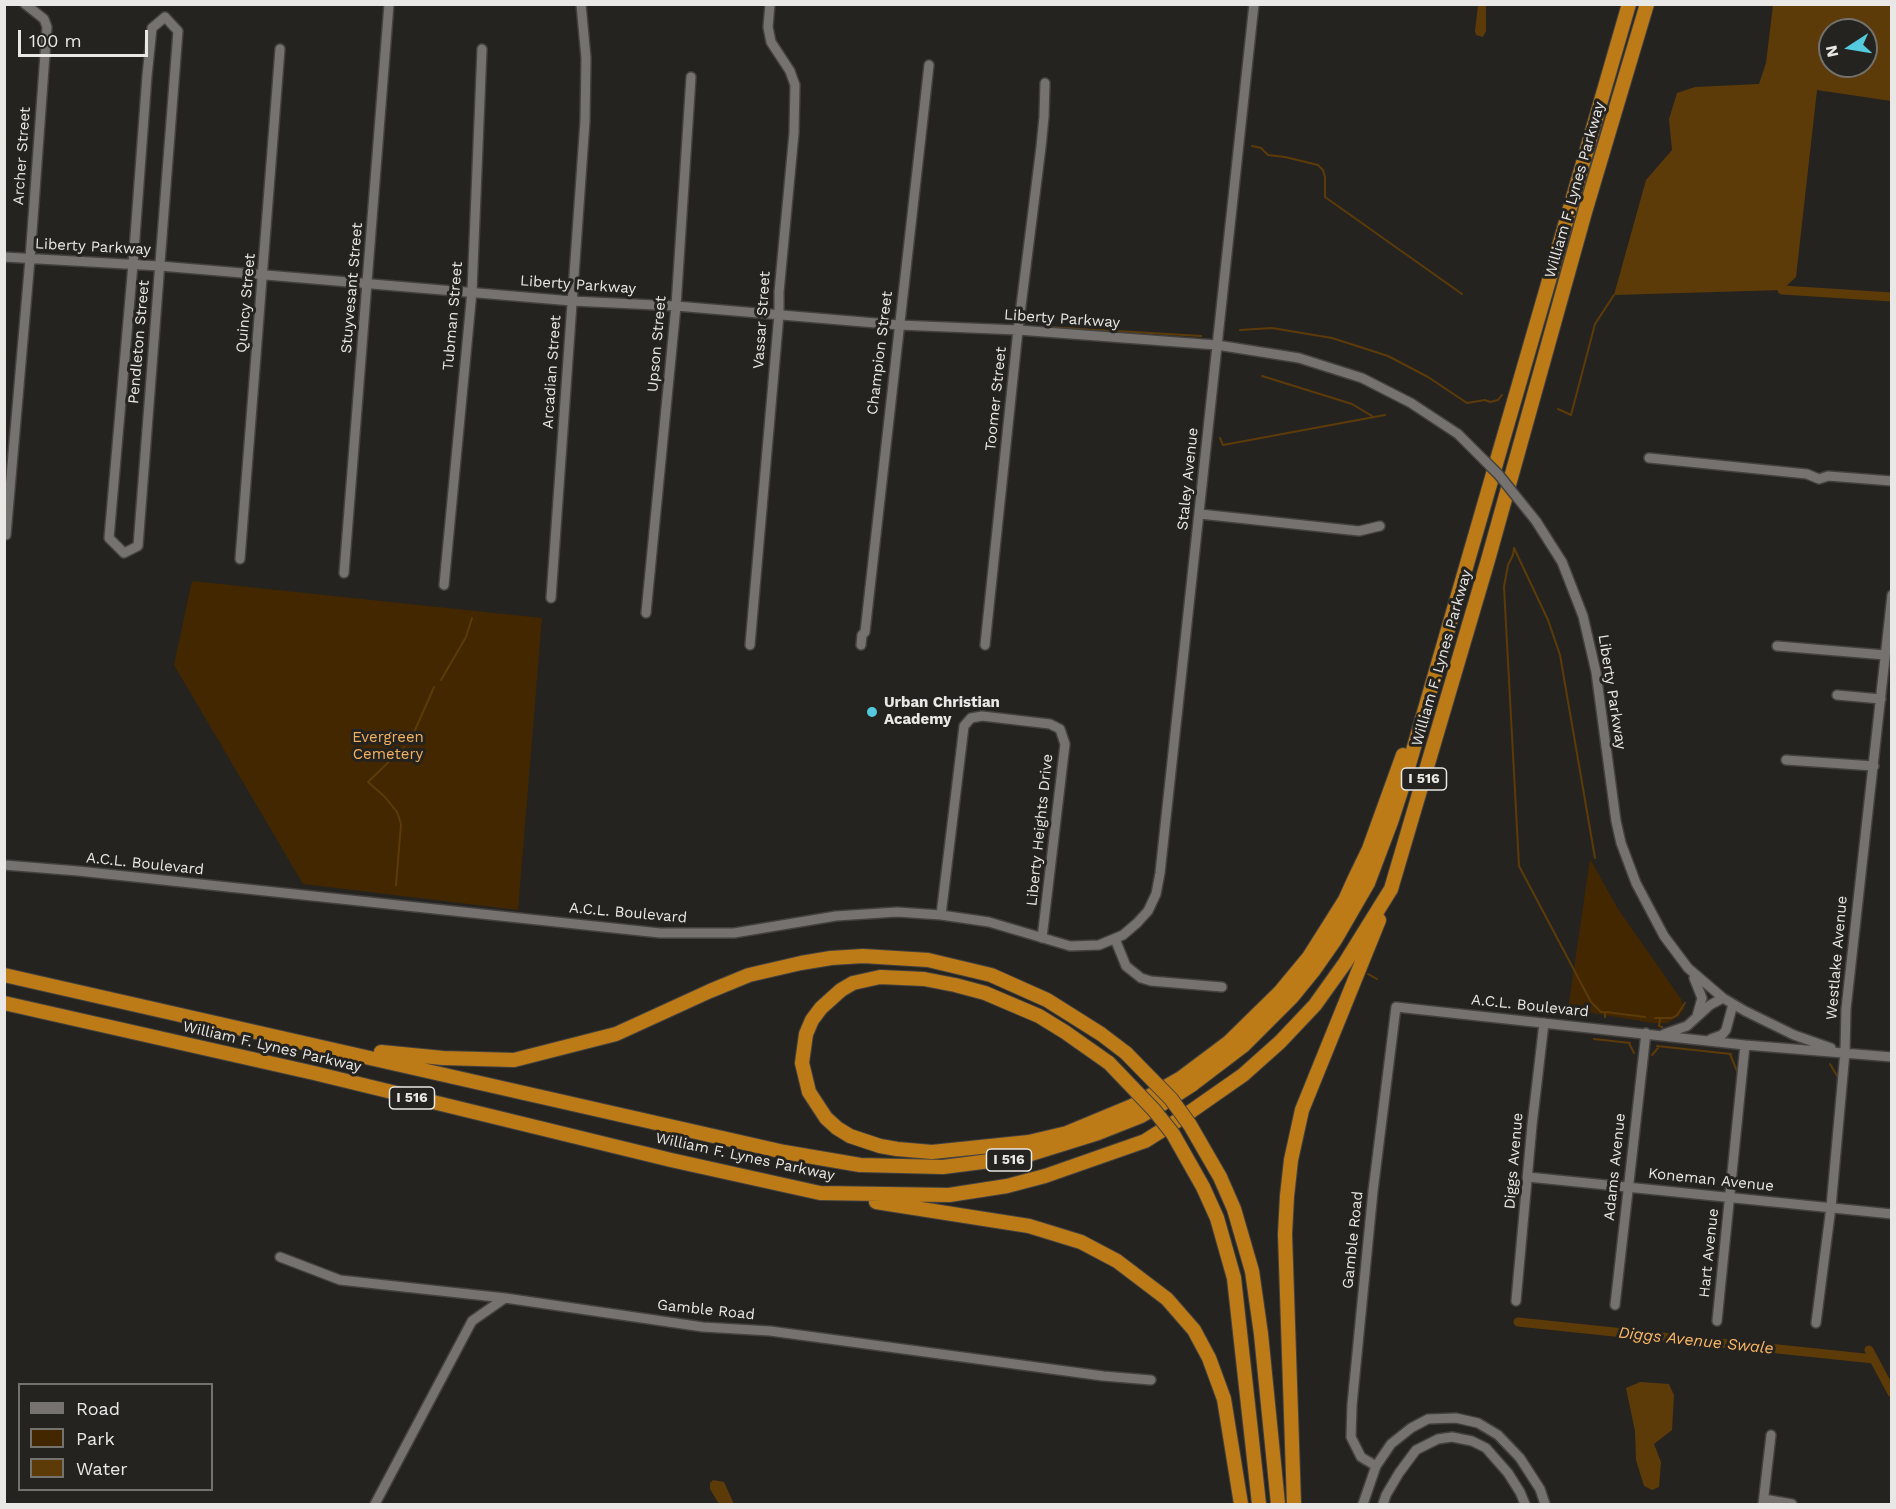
<!DOCTYPE html>
<style>
body{margin:0}
#map{position:relative;width:1896px;height:1509px;overflow:hidden;background:#252320;font-family:"Work Sans",sans-serif}
canvas{display:block}
.frame{position:absolute;inset:0;border:6px solid #e9e8e6;pointer-events:none}
.legend{position:absolute;left:18px;top:1383px;width:195px;height:108px;box-sizing:border-box;background:#252320;border:2px solid #73726f;margin:0;padding:8px 10px;list-style:none;font-size:18px;color:#e9e8e6}
.legend li{display:flex;align-items:center;gap:12px;height:30px}
.legend b{width:30px;border:2px solid #73726f}
.north{position:absolute;left:1818px;top:18px;width:60px;height:60px;box-sizing:border-box;background:#252320;border:2px solid #73726f;border-radius:50%;rotate:258deg;font-size:16px;font-weight:700;line-height:24px;text-align:center;color:#e9e8e6}
.north::after{content:'';display:block;margin:auto;width:21px;height:27px;background:#54cade;clip-path:polygon(50% 0,100% 100%,50% 72%,0 100%)}
.scale{position:absolute;left:18px;top:30px;width:130px;height:27px;box-sizing:border-box;border:3px solid #e9e8e6;border-top:0;padding-left:8px;font-size:18px;line-height:21px;white-space:nowrap;color:#e9e8e6;-webkit-text-stroke:4px #252320;paint-order:stroke}
</style>
<div id="map">
<canvas width="1896" height="1509"></canvas>
<div class="frame"></div>
<ul class="legend">
<li><b style="height:8px;background:#75726f"></b>Road</li>
<li><b style="height:16px;background:#422700"></b>Park</li>
<li><b style="height:16px;background:#5d3b09"></b>Water</li>
</ul>
<div class="north">N</div>
<div class="scale">100 m</div>
</div>
<script>
const context = document.querySelector('canvas').getContext('2d');
context.lineJoin = 'round';
function fill(path, color) {
  context.fillStyle = color;
  context.fill(path, 'evenodd');
}
function poly(rows) {
  const path = new Path2D();
  for (const r of rows) {
    path.moveTo(r[0], r[1]);
    for (let i = 2; i < r.length; i += 2) path.lineTo(r[i], r[i + 1]);
  }
  return path;
}
function stroke(path, color, width, dash) {
  context.strokeStyle = color;
  context.lineWidth = width;
  context.lineCap = dash ? 'butt' : 'round';
  context.setLineDash(dash || []);
  context.stroke(path);
}
function drawText(font, color, halo, rows, align = 'center') {
  context.font = font + ' "Work Sans",sans-serif';
  context.lineWidth = 6;
  context.setLineDash([]);
  context.textBaseline = 'middle';
  context.strokeStyle = halo;
  context.fillStyle = color;
  for (const [text, x, y, turn = 0] of rows) {
    context.save();
    context.translate(x, y);
    context.rotate((+turn || 0) * Math.PI / 180);
    context.textAlign = isNaN(turn) ? turn : align;
    if (halo) context.strokeText(text, 0, 0);
    context.fillText(text, 0, 0);
    context.restore();
  }
}
const green = poly([
 [192,581,542,618,518,910,303,884,174,665],
 [1590,859,1618,909,1681,999,1684,1009,1679,1016,1667,1023,1653,1023,1568,1009]
]);
const water = poly([
 [1478,5,1486,5,1486,31,1483,37,1476,35,1475,31],
 [1773,5,1891,5,1891,101,1817,90,1796,277,1782,290,1614,295,1646,180,1672,150,1669,119,1677,93,1695,87,1759,84,1766,63],
 [1830,30,1866,30,1866,66,1830,66],
 [1640,1382,1669,1384,1674,1395,1672,1430,1654,1444,1661,1462,1659,1487,1652,1490,1644,1486,1636,1460,1635,1431,1626,1388],
 [713,1480,724,1482,734,1504,719,1504,710,1489,710,1483]
]);
const stream = poly([
 [1252,146,1261,148,1268,155,1285,157,1318,165,1323,170,1325,177,1325,197,1462,294],
 [1050,327,1201,336],
 [1240,330,1272,328,1332,338,1388,356,1428,377,1467,403,1485,400,1490,402,1498,400,1502,395],
 [1262,376,1352,404,1372,416],
 [1558,409,1571,415,1595,324,1614,295],
 [1220,438,1223,445,1385,415],
 [1514,548,1513,555,1508,565,1504,587,1519,866,1591,1002,1601,1012,1605,1012,1605,1017],
 [1514,548,1548,620,1560,655,1595,858],
 [441,680,466,637,472,618],
 [412,737,434,687],
 [396,885,401,824,397,812,385,797,368,782,404,747],
 [1368,974,1377,979],
 [1606,1012,1645,1017],
 [1655,1018,1672,1018,1677,1015,1685,1003],
 [1660,1019,1659,1026,1662,1027],
 [1594,1039,1630,1043],
 [1629,1043,1634,1053],
 [1657,1046,1731,1054],
 [1730,1054,1737,1071],
 [1652,1055,1658,1048],
 [1830,1064,1839,1079]
]);
const canal = poly([
 [1782,290,1892,297],
 [1518,1322,1874,1359],
 [1869,1350,1892,1393]
]);
const minor = poly([
 [165,17,178,31,138,546,124,553,109,538,133,264,147,76,152,28,165,17],
 [4,257,160,266,572,301,676,306,899,325,1018,330,1217,345,1299,358,1362,378,1411,403,1458,434],
 [1649,458,1807,474,1819,479,1828,476,1892,481],
 [1200,514,1359,531,1380,526],
 [1536,521,1562,562,1583,616,1596,672,1616,821,1621,843,1636,883,1664,936,1688,968,1723,998,1745,1011,1794,1035,1831,1048],
 [6,535,30,259,47,27,44,19,25,4],
 [240,559,280,49],
 [344,573,389,4],
 [444,585,472,291,482,49],
 [551,598,585,121,586,58,581,4],
 [646,613,676,306,691,77],
 [750,645,779,314,779,292,794,133,795,85,790,71,771,42,768,27,770,4],
 [861,645,862,635,865,632,929,65],
 [985,645,1018,330,1041,147,1044,117,1045,83],
 [1777,646,1885,655],
 [1837,695,1881,699],
 [1786,760,1874,766],
 [4,865,78,871,660,933,734,933,836,916,897,912,941,915,989,922,1070,946,1099,945,1123,935,1137,923,1148,911,1156,894,1160,873,1254,4],
 [941,915,964,726,971,718,982,716,1050,724,1060,729,1065,744,1042,938],
 [1115,939,1126,966,1141,978,1151,981,1222,987],
 [1694,978,1702,998,1697,1016],
 [1664,1034,1687,1026,1710,1005,1723,998],
 [1711,1039,1722,1035,1726,1030,1733,1004],
 [1528,1177,1892,1214],
 [280,1257,340,1280,505,1298],
 [1516,1301,1532,1125,1544,1023],
 [1615,1305,1646,1033],
 [1717,1321,1745,1045],
 [1816,1323,1831,1207,1845,1052,1846,1009,1892,595],
 [1376,1466,1361,1457,1351,1437,1352,1405,1373,1191,1396,1007,1745,1045,1892,1057],
 [1764,1499,1792,1504],
 [375,1504,472,1321,505,1298,703,1327,770,1331,1103,1376,1151,1380],
 [1363,1504,1376,1466,1391,1444,1411,1428,1428,1419,1456,1418,1478,1423,1498,1435,1520,1458,1540,1489,1545,1504],
 [1383,1504,1386,1495,1399,1473,1416,1450,1438,1439,1452,1437,1472,1441,1486,1448,1508,1473,1520,1492,1525,1504],
 [1763,1504,1771,1435]
]);
const highway = poly([
 [4,975,784,1152,860,1165,943,1167,1021,1157,1098,1133,1141,1116,1162,1104,1193,1084,1243,1046,1292,997,1314,970,1335,940,1368,883,1391,822,1403,785,1629,4],
 [4,1003,314,1073,671,1160,820,1193,949,1195,1007,1186,1045,1176,1145,1141,1180,1119,1243,1075,1280,1042,1315,1005,1345,963,1391,889,1488,560,1585,212,1647,4],
 [381,1052,443,1058,514,1060,616,1034,710,991,749,975,801,963,831,958,863,956,928,960,991,975,1047,1000,1101,1034,1126,1053],
 [1109,1063,1065,1032,1039,1016,985,993,955,985,924,979,880,977,853,983,841,990,821,1008,812,1020,806,1034,802,1063,809,1092,826,1118,837,1128,850,1136,880,1146,897,1149,932,1152,1029,1142,1067,1133,1132,1106,1181,1078,1229,1042,1280,992,1309,957,1345,900,1355,878,1369,849,1403,755],
 [1220,1177,1234,1209,1252,1271,1261,1334,1278,1504],
 [1203,1187,1217,1218,1234,1278,1259,1504],
 [876,1202,1029,1226,1081,1242,1117,1261,1167,1299,1194,1330,1209,1358,1224,1399,1241,1504],
 [1294,1504,1285,1234,1287,1196,1291,1160,1302,1110,1379,920]
]);
const minorBridge = poly([
 [1458,434,1499,475,1536,521]
]);
const highwayBridge = poly([
 [1126,1053,1171,1099,1190,1125,1220,1177],
 [1109,1063,1154,1110,1173,1134,1203,1187]
]);
const markers = [
 [872,712,6,"#54cade"]
];
const shields = [
 [1424,779,45],
 [412,1098,45],
 [1009,1160,45]
];
const shieldNames = [
 ["I 516",1424,779],
 ["I 516",412,1098],
 ["I 516",1009,1160]
];
const streetNames = [
 ["Archer Street",22,156,-86],
 ["William F. Lynes Parkway",1575,190,-74],
 ["Liberty Parkway",93,247,3],
 ["Liberty Parkway",578,285,4],
 ["Stuyvesant Street",352,288,-85],
 ["Quincy Street",246,303,-85],
 ["Tubman Street",453,316,-85],
 ["Liberty Parkway",1062,319,4],
 ["Vassar Street",762,320,-86],
 ["Pendleton Street",139,342,-85],
 ["Upson Street",657,344,-85],
 ["Champion Street",880,353,-83],
 ["Arcadian Street",552,372,-86],
 ["Toomer Street",996,399,-84],
 ["Staley Avenue",1188,479,-84],
 ["William F. Lynes Parkway",1442,658,-74],
 ["Liberty Parkway",1612,692,81],
 ["Liberty Heights Drive",1040,830,-84],
 ["A.C.L. Boulevard",145,864,6],
 ["A.C.L. Boulevard",628,913,5],
 ["Westlake Avenue",1837,958,-85],
 ["A.C.L. Boulevard",1530,1006,6],
 ["William F. Lynes Parkway",272,1047,13],
 ["William F. Lynes Parkway",745,1157,12],
 ["Diggs Avenue",1514,1161,-85],
 ["Adams Avenue",1615,1167,-84],
 ["Koneman Avenue",1711,1180,6],
 ["Gamble Road",1353,1240,-84],
 ["Hart Avenue",1709,1253,-84],
 ["Gamble Road",706,1310,6]
];
const poiNames = [
 ["Urban Christian",884,703],
 ["Academy",884,720]
];
const parkNames = [
 ["Evergreen",388,738],
 ["Cemetery",388,755]
];
const waterNames = [
 ["Diggs Avenue Swale",1696,1341,6]
];
fill(green, '#422700');
fill(water, '#5d3b09');
stroke(stream, '#5d3b09', 2);
stroke(canal, '#5d3b09', 9);
stroke(minor, '#43413f', 12);
stroke(highway, '#43413f', 16);
stroke(minor, '#75726f', 9);
stroke(highway, '#bd7b17', 14);
stroke(minorBridge, '#43413f', 12, []);
stroke(highwayBridge, '#43413f', 16, []);
stroke(minorBridge, '#75726f', 9);
stroke(highwayBridge, '#bd7b17', 14);
for (const [x, y, r, color] of markers) {
  const dot = new Path2D();
  dot.arc(x, y, r, 0, 2 * Math.PI);
  context.fillStyle = color;
  context.fill(dot);
  stroke(dot, '#252320', 2);
}
for (const [x, y, w] of shields) {
  const box = new Path2D();
  box.roundRect(x - w / 2, y - 11, w, 22, 4.5);
  context.fillStyle = '#252320';
  context.fill(box);
  stroke(box, '#e9e8e6', 1.5);
}
drawText('bold 14px', '#e9e8e6', null, shieldNames);
drawText('15px', '#e9e8e6', '#252320', streetNames);
drawText('bold 15px', '#e9e8e6', '#252320', poiNames, 'left');
drawText('15px', '#f4b15d', '#252320', parkNames);
drawText('italic 16px', '#fbb764', '#252320', waterNames);
</script>
